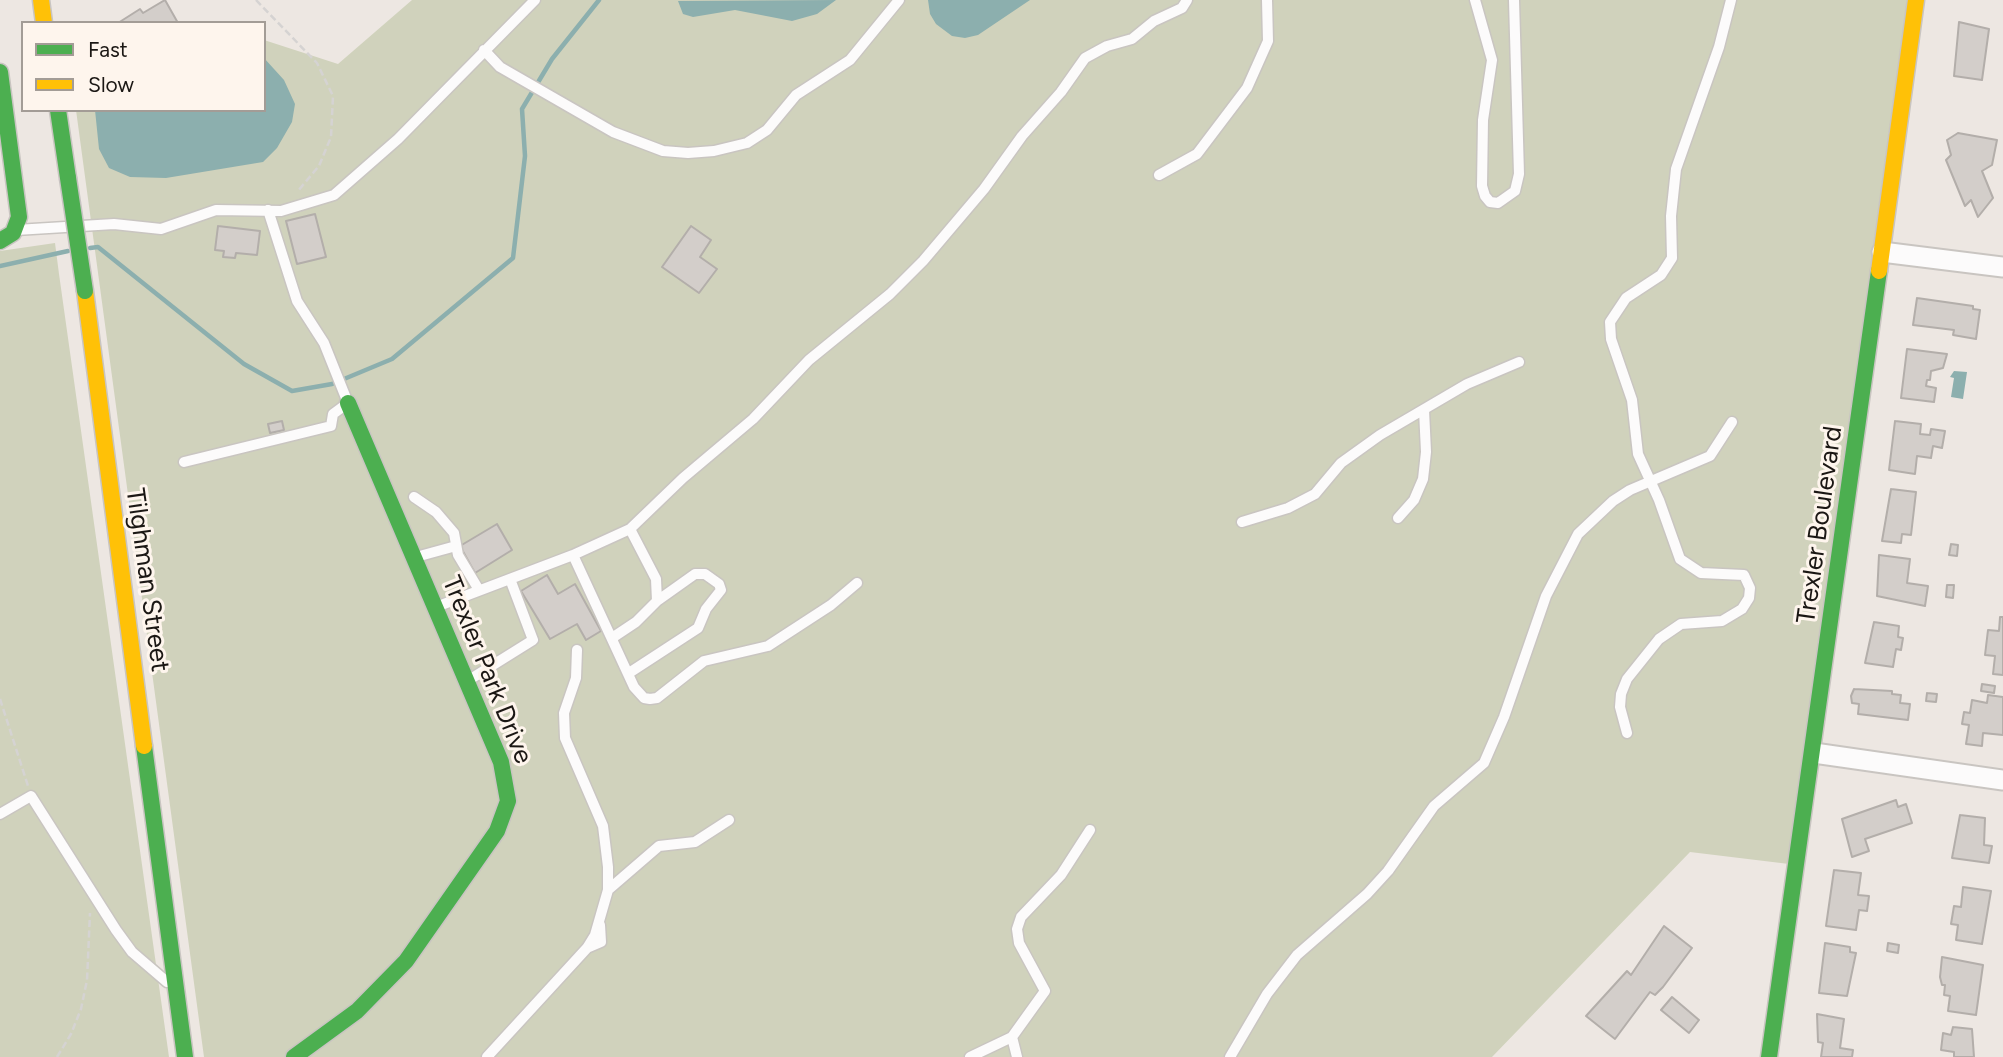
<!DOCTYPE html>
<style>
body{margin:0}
#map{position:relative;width:2003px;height:1057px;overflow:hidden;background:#ede7e2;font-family:Figtree,sans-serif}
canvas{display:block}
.legend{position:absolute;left:21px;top:21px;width:245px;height:91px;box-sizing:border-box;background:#fef5ed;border:2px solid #a39c96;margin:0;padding:9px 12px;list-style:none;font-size:21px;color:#1b1714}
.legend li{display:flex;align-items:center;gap:14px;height:35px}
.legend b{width:35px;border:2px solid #a39c96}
</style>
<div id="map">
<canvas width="2003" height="1057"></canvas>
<ul class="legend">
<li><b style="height:9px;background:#4caf50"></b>Fast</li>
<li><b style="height:9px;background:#ffc107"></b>Slow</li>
</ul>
</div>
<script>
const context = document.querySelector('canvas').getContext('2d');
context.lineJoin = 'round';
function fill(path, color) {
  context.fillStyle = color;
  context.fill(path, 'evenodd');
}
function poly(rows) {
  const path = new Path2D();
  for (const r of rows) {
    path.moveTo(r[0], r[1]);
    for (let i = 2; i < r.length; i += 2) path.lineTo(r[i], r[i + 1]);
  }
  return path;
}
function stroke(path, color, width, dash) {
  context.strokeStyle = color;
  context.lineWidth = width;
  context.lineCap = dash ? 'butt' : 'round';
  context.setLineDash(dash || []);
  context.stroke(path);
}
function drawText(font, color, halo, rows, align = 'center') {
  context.font = font + ' Figtree,sans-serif';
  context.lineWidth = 6;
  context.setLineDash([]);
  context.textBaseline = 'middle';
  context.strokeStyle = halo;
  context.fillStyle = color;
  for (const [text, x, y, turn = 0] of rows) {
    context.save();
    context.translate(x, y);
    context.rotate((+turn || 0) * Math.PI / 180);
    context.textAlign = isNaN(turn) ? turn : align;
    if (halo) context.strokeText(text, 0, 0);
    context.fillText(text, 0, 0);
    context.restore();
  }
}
const green = poly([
 [412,0,1907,0,1789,864,1690,852,1492,1057,204,1057,76,110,264,110,264,40,338,64],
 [55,243,59,274,169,1057,0,1057,0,251]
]);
const water = poly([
 [836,0,817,14,792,21,735,10,693,17,683,14,678,1],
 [928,0,1030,0,978,35,965,38,952,36,936,24,930,14],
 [264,58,284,80,295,104,292,122,277,148,263,162,166,178,130,177,109,168,99,149,95,110,264,110],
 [1954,371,1967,372,1963,399,1951,397,1954,378,1950,377]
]);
const stream = poly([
 [90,248,98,247,244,364,292,391,332,384,392,359,513,258,525,156,522,109,552,59,599,0],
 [0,266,68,251]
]);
const building = poly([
 [165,0,178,23,118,23,140,9,143,13,165,0],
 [1959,22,1989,29,1982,80,1954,76,1959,22],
 [1958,133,1997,140,1992,165,1982,171,1993,198,1978,217,1971,200,1965,206,1946,160,1951,155,1947,140,1958,133],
 [315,214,326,257,297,264,286,221,315,214],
 [218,226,260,231,257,255,236,253,235,258,223,257,224,251,215,250,218,226],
 [691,226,711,240,700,257,717,269,699,293,662,267,691,226],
 [1917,298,1973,306,1973,309,1980,310,1976,339,1953,335,1954,330,1913,325,1917,298],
 [1907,349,1947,354,1943,368,1931,371,1930,380,1927,380,1926,386,1936,388,1934,402,1901,398,1907,349],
 [282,421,284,430,270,433,268,424,282,421],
 [1895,421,1921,424,1920,434,1930,435,1931,429,1945,431,1942,448,1933,446,1931,458,1917,456,1915,474,1889,470,1895,421],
 [1891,489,1916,492,1911,535,1902,534,1901,543,1882,541,1891,489],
 [497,524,512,550,475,573,460,546,497,524],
 [1951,544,1958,545,1957,556,1949,555,1951,544],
 [1879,555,1910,559,1907,583,1928,586,1925,606,1877,596,1879,555],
 [547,575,558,594,575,584,601,631,586,640,577,624,550,639,521,591,547,575],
 [1947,585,1954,585,1953,598,1946,597,1947,585],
 [2000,617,2003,617,2003,675,1993,674,1995,656,1985,655,1988,630,1999,631,2000,617],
 [1874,622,1899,626,1898,637,1903,638,1901,650,1896,649,1893,667,1865,663,1874,622],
 [1982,684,1995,686,1994,693,1981,691,1982,684],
 [1854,689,1892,691,1892,694,1901,695,1900,703,1910,704,1908,720,1858,714,1859,704,1852,703,1851,696,1854,689],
 [1927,693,1937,694,1936,702,1926,701,1927,693],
 [1988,695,2003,697,2003,735,1983,733,1982,746,1966,744,1969,725,1962,724,1964,712,1970,713,1972,700,1987,703,1988,695],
 [1896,800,1898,807,1906,804,1912,823,1865,839,1869,851,1852,857,1842,819,1896,800],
 [1960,815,1985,818,1984,845,1992,846,1989,863,1952,858,1960,815],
 [1834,870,1861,873,1858,895,1869,896,1867,911,1859,910,1856,930,1826,926,1834,870],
 [1963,887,1991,891,1982,944,1956,940,1958,925,1951,924,1954,906,1961,907,1963,887],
 [1664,926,1692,948,1663,987,1655,995,1650,992,1615,1039,1586,1016,1627,971,1631,975,1664,926],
 [1825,943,1850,947,1850,952,1856,953,1847,996,1819,993,1825,943],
 [1888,943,1899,945,1898,953,1887,951,1888,943],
 [1942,957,1983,965,1976,1015,1948,1011,1950,996,1944,995,1945,985,1942,985,1940,977,1942,957],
 [1672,997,1699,1020,1689,1033,1661,1010,1672,997],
 [1817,1014,1844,1019,1840,1048,1853,1050,1852,1057,1821,1057,1823,1043,1818,1042,1817,1014],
 [1953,1027,1972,1029,1974,1057,1954,1057,1954,1052,1941,1050,1943,1033,1951,1035,1953,1027]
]);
const path = poly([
 [256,0,317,63,333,96,331,137,319,166,297,192],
 [0,699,28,786],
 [57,1057,71,1034,81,1009,87,980,90,913]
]);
const lane = poly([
 [1475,0,1492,60,1483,120,1482,186,1485,196,1490,202,1498,203,1515,191,1519,174,1514,0],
 [484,50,500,67,613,132,663,151,688,153,714,151,747,143,767,130,796,95,850,60,899,0],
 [1159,175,1197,154,1247,88,1268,41,1267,0],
 [16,230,114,224,161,229,216,210,281,211,334,195,398,139,535,0],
 [184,462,331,426,333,414,348,403,324,343,297,301,268,210],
 [414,497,436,512,454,533,458,555,479,590],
 [1398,518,1414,500,1423,479,1426,452,1424,410],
 [1242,522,1288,508,1315,494,1341,463,1380,435,1467,384,1519,362],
 [630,529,683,478,753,419,809,360,890,294,923,261,984,189,1022,136,1061,92,1085,58,1107,46,1132,39,1154,21,1182,8,1187,0],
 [416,557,456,546],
 [436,607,573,555],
 [612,638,636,622,657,601,656,579,630,529,573,555,634,687,644,698,650,699,657,698,704,661,768,646,831,605,857,583],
 [629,673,698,628,706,609,721,590,719,584,705,574,695,574,657,601],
 [469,680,533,640,510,579],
 [1627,733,1620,707,1621,694,1627,679,1659,639,1681,624,1722,621,1742,609,1749,598,1750,588,1744,575,1701,573,1680,559,1659,500,1638,454,1632,400,1611,339,1610,322,1626,298,1661,275,1672,258,1671,216,1676,169,1719,47,1731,0],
 [0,814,31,796,116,930,132,952,167,982],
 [608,890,659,846,695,842,729,820],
 [587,948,601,942,600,925],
 [1012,1037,1045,991,1019,943,1017,929,1021,917,1061,875,1090,830],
 [487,1057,587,948,595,935,608,890,608,867,603,826,565,738,564,713,576,678,577,650],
 [970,1057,1012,1037,1017,1057],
 [1230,1057,1267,994,1297,955,1367,894,1388,871,1434,806,1484,763,1504,717,1546,596,1578,534,1613,501,1630,490,1710,456,1732,422]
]);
const street = poly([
 [1882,252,2003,267],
 [1814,753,2003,780]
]);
const fast = poly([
 [0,72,19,217,13,233,0,241],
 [58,110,68,178],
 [144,746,185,1057],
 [294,1057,357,1011,406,961,497,831,508,801,501,762,348,403],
 [1769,1057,1879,271]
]);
const slow = poly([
 [41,0,44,23],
 [1879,271,1916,0],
 [85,291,144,746]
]);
const fastBridge = poly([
 [68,178,85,291]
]);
const streetNames = [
 ["Trexler Boulevard",1820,525,-82],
 ["Tilghman Street",147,580,82],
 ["Trexler Park Drive",487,670,68]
];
fill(green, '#d0d2bc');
fill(water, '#8cafae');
stroke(stream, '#8cafae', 4.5);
fill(building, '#d3ceca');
stroke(building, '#b3aeaa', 2);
stroke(lane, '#c9c5c1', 13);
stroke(street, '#c9c5c1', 23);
stroke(fast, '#c9c5c1', 19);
stroke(slow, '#c9c5c1', 19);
stroke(path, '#d5d3d2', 2.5, [7, 3.5]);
stroke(lane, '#fcfbfb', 10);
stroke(street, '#fcfbfb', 19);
stroke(fast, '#4caf50', 16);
stroke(slow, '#ffc107', 16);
stroke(fastBridge, '#c7c3c1', 19, []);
stroke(fastBridge, '#4caf50', 16);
drawText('26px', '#1b1714', '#fef5ed', streetNames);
</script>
